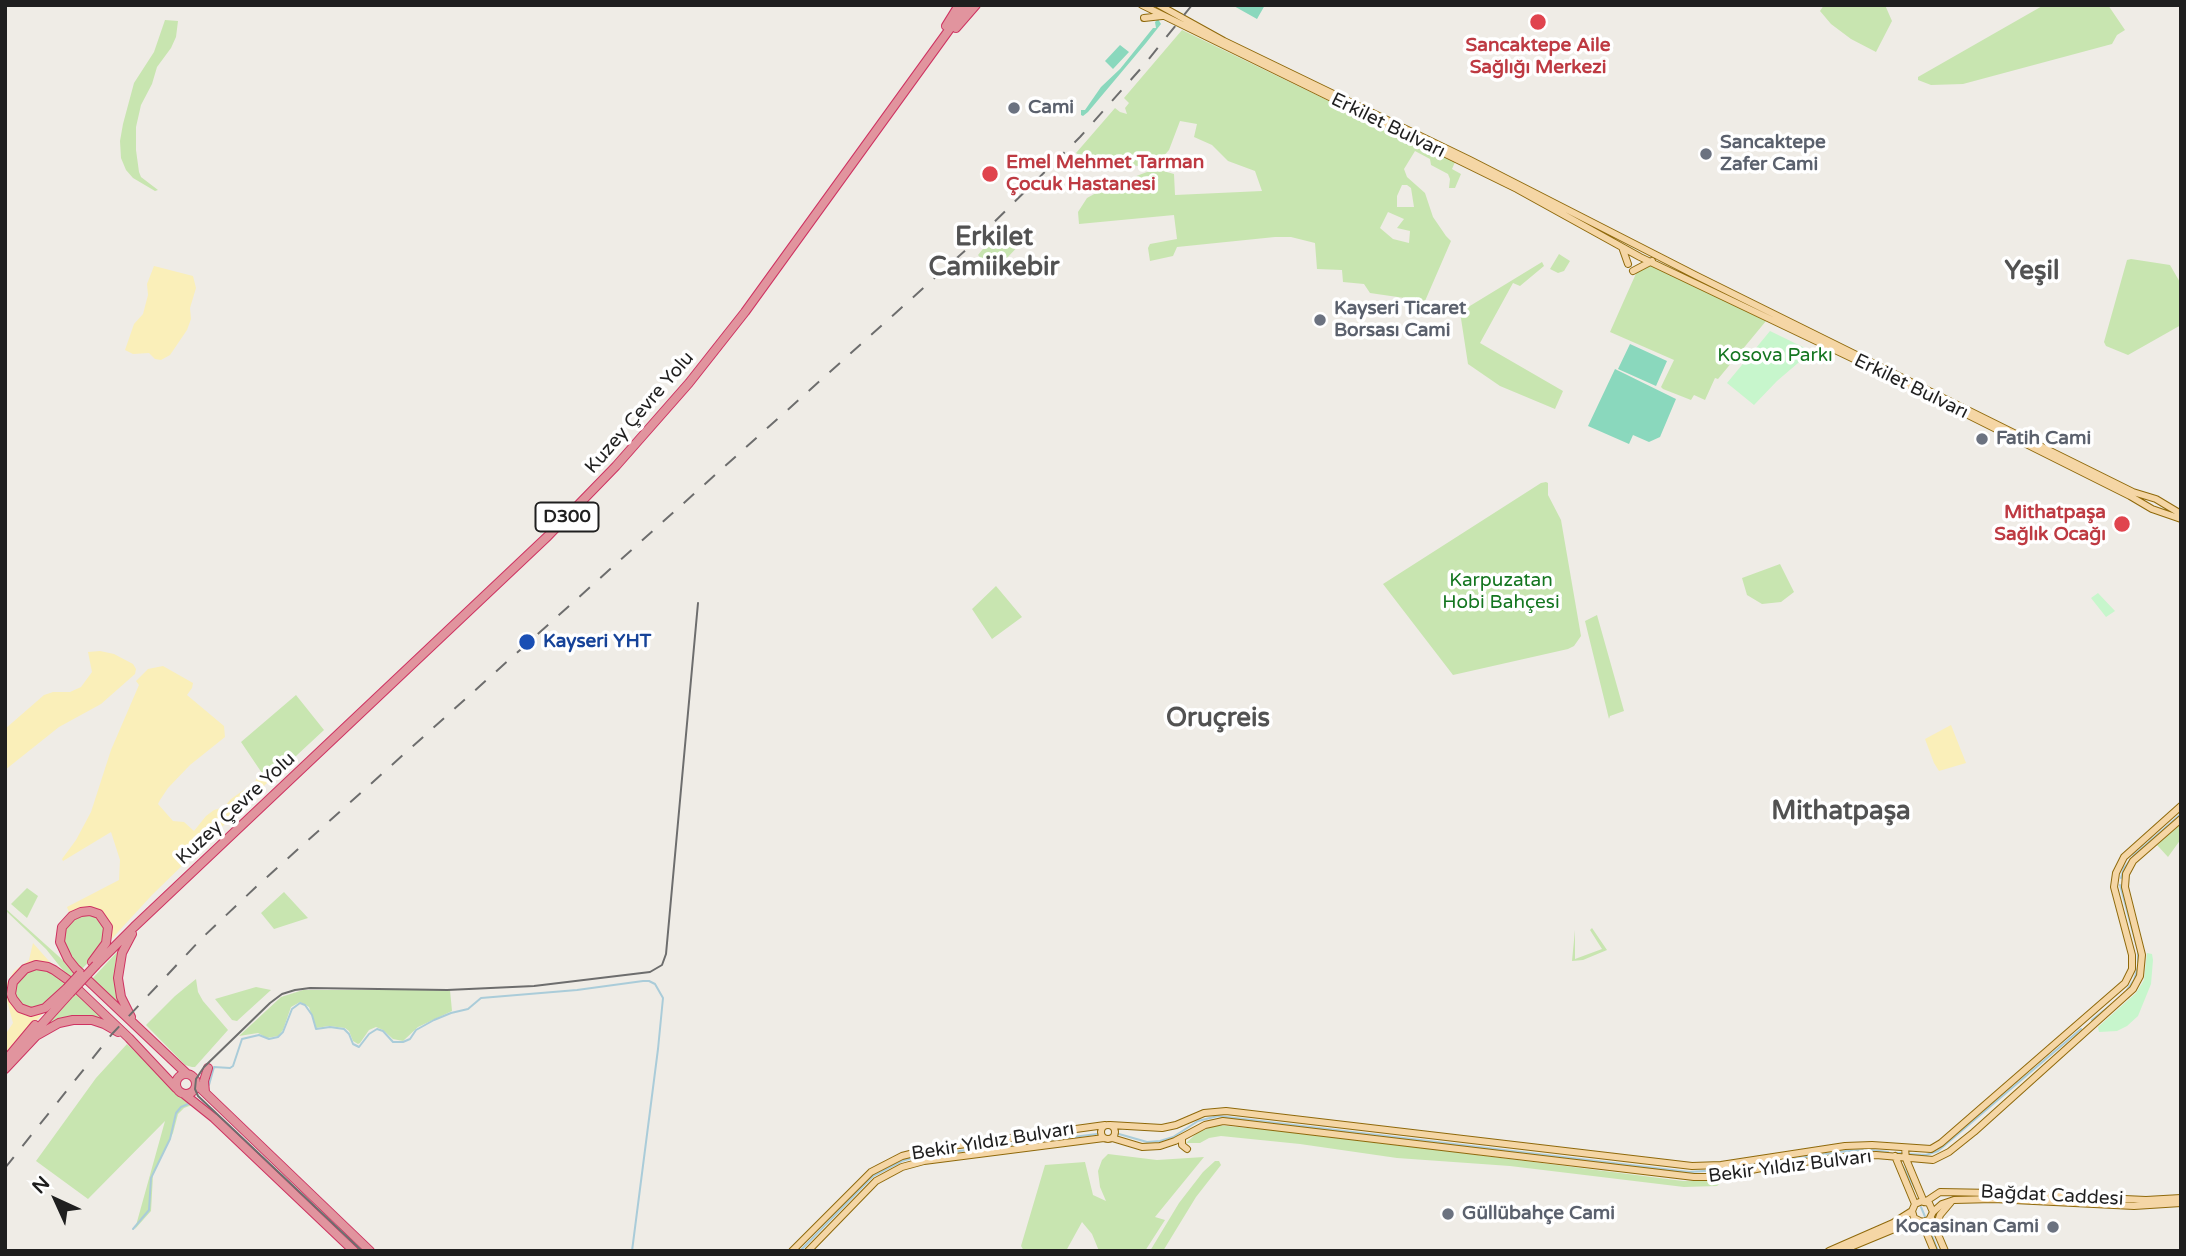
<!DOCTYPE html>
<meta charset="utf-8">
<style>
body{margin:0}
#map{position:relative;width:2186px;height:1256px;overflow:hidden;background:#efece6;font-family:"Varela Round",sans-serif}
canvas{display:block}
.frame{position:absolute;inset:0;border:7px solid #1f1f1f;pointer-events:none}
.north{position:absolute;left:21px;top:1165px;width:70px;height:70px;-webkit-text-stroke:5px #fff;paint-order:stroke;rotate:315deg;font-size:19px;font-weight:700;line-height:28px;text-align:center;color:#1f1f1f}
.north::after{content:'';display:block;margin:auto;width:24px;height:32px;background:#1f1f1f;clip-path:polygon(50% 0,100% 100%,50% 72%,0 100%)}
</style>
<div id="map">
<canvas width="2186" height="1256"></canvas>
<div class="frame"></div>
<div class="north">N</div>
</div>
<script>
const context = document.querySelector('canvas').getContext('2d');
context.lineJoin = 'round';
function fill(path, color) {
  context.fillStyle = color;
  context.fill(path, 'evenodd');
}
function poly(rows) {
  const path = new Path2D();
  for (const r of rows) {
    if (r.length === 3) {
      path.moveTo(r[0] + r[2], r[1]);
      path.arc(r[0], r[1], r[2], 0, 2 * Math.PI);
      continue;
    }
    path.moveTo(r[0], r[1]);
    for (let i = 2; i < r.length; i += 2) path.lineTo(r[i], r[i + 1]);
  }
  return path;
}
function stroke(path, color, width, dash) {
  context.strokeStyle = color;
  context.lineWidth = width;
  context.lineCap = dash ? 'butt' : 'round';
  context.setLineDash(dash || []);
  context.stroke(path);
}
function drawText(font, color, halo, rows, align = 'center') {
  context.font = font + ' "Varela Round",sans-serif';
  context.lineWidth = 7;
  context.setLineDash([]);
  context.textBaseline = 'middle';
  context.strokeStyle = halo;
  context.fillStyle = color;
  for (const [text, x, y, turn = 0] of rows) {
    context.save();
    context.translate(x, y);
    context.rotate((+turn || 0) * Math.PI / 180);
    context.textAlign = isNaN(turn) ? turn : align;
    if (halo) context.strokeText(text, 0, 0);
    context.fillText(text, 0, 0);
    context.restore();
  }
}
const grass = poly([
 [1824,5,1885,5,1892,21,1876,52,1851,39,1831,24,1820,11],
 [2044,5,2108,5,2125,30,2117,35,2112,44,1963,84,1931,85,1918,80,1918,77],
 [165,20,178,21,176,37,171,48,157,67,152,84,141,105,136,127,136,150,139,172,141,177,158,190,155,191,133,178,126,170,121,158,120,141,123,124,134,83,154,52],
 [1182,30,1455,162,1452,169,1461,174,1455,188,1449,188,1450,179,1448,174,1431,165,1430,159,1415,151,1404,169,1407,177,1425,193,1433,217,1446,236,1451,241,1425,301,1370,293,1364,284,1343,282,1342,270,1317,269,1315,243,1291,237,1275,237,1177,247,1173,256,1150,261,1148,248,1150,244,1177,239,1174,215,1079,224,1078,212,1087,198,1096,193,1111,190,1118,183,1147,172,1163,171,1174,174,1175,195,1262,191,1255,171,1228,161,1212,145,1194,137,1197,124,1180,121,1169,150,1154,167,1146,168,1108,159,1100,162,1091,162,1076,153,1115,108,1120,112,1127,114,1125,108,1129,103,1124,98],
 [1402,185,1407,185,1411,188,1414,207,1397,207,1397,196],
 [1388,212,1404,219,1397,228,1410,231,1409,243,1393,239,1380,228],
 [1006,224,1022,242,993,273,978,255,987,244,986,242],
 [1559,254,1570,261,1564,271,1558,273,1550,269],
 [2131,259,2170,265,2181,284,2181,325,2128,355,2106,346,2104,342,2127,260],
 [1642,260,1766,321,1718,379,1715,378,1705,400,1694,395,1691,400,1663,389,1661,387,1674,360,1610,332],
 [1542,262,1544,266,1520,286,1513,283,1480,343,1563,391,1555,409,1500,386,1468,364,1460,312],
 [1546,482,1548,483,1548,495,1561,520,1581,636,1574,646,1568,649,1453,675,1383,584,1541,483],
 [1780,564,1794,592,1781,602,1762,604,1747,595,1742,578],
 [996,586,1022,617,992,639,972,609],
 [1597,615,1624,711,1610,716,1609,719,1585,621],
 [296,695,324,730,268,782,241,742],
 [2181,824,2181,839,2168,857,2157,845],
 [27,888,38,896,27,918,11,904],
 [284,892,308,918,274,929,261,913],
 [5,908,76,972,70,979,46,949,5,910],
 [94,913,107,929,100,950,82,969,72,960,64,949,62,934,70,919],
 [1592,928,1607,950,1583,960,1572,961,1575,930,1575,959,1602,949,1590,930],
 [118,951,115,966,115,981,126,1012,92,979],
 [42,967,69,984,51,1002,33,1009,18,1003,13,989,25,971],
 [196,979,198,992,203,1001,228,1030,195,1067,192,1067,185,1065,146,1025,175,996],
 [256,987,271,990,237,1021,232,1020,215,999],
 [330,990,450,990,452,1011,418,1027,403,1041,393,1039,383,1030,376,1027,369,1030,360,1043,358,1044,353,1041,349,1031,345,1028,329,1026,316,1028,309,1007,300,1002,291,1007,283,1030,278,1036,267,1038,258,1033,239,1036,281,997,303,990],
 [78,991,113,1023,103,1020,45,1028],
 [127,1044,192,1105,184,1108,178,1114,173,1133,153,1175,151,1211,135,1229,165,1121,88,1199,36,1161,96,1078],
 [1216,1125,1313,1134,1683,1181,1718,1180,1720,1183,1717,1186,1684,1187,1510,1166,1397,1158,1300,1144,1221,1136,1209,1138,1200,1143,1186,1143,1197,1133],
 [1108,1154,1157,1160,1204,1157,1155,1217,1165,1220,1145,1251,1099,1251,1092,1234,1082,1222,1066,1251,1024,1251,1021,1246,1045,1165,1085,1162,1093,1195,1106,1201,1100,1187,1098,1171,1102,1160],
 [1215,1161,1219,1161,1221,1165,1196,1197,1163,1251,1150,1251,1179,1203,1203,1172]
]);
const sand = poly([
 [154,266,193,276,196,288,190,308,191,319,187,330,170,355,161,360,155,359,149,353,133,354,125,350,134,324,143,314,148,295,147,284],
 [100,651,114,654,133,664,136,669,135,674,101,704,59,727,5,770,5,729,44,695,53,692,70,692,81,687,92,672,88,652],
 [163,666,193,683,192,688,187,695,224,726,225,737,190,765,168,788,160,800,158,804,173,821,184,822,194,831,206,816,214,810,224,807,231,799,255,782,257,777,262,773,268,782,152,895,107,944,110,936,95,910,70,915,67,907,119,880,120,860,111,832,63,861,62,859,76,840,91,812,111,750,139,685,136,681,148,669],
 [1951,725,1966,763,1939,771,1934,763,1925,739],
 [33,943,56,969,45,964,15,974,12,1003,44,1012,5,1057,5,1035,13,1023,5,993,6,985,14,971,29,960]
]);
const park = poly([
 [1770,331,1809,350,1805,357,1777,381,1754,405,1727,383],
 [2098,593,2115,611,2106,617,2091,598],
 [2147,953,2152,954,2153,960,2151,984,2138,1016,2127,1026,2117,1031,2099,1032,2098,1027,2136,993,2144,980]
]);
const pitch = poly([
 [1232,5,1265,5,1257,19],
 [1158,19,1161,24,1146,43,1088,112,1083,116,1081,115,1081,110,1085,110,1101,87,1120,69,1153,28,1156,28,1155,22],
 [1120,45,1129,52,1113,69,1105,61],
 [1630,344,1667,361,1656,386,1618,369],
 [1615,369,1676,399,1660,437,1649,442,1633,435,1629,444,1588,426]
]);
const stream = poly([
 [2121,878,2124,868,2134,855,2181,814],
 [2120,885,2138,951,2138,962],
 [2127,990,2134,980,2138,967],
 [2092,1020,2112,1004],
 [209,1085,214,1067,230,1068,233,1066,242,1039,259,1035,269,1039,278,1037,283,1032,292,1009,300,1003,305,1005,312,1015,316,1029,330,1027,344,1029,349,1034,353,1044,359,1047,369,1034,377,1029,383,1031,393,1042,403,1042,410,1039,416,1030,434,1020,451,1013,468,1009,481,998,577,990,643,981,649,981,655,984,663,998,658,1049,632,1251],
 [1119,1134,1147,1142,1160,1141,1173,1137,1198,1121,1218,1116,1689,1172,1720,1170,1846,1151,1870,1150,1888,1152],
 [1895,1153,1901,1153],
 [1909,1154,1926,1155,1938,1151,2081,1029],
 [1902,1165,1916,1190],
 [1921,1207,1926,1219],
 [1927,1223,1938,1251],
 [133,1229,149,1210,151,1178,170,1139,176,1113,181,1107,188,1104],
 [800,1251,873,1176,902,1161,919,1156,1097,1134]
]);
const major = poly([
 [1142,5,1517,189,1640,257,1904,383,2130,496,2152,509,2181,519],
 [1159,5,1224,41,1470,160,1697,276,2133,492,2156,499,2181,514],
 [1144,18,1162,16],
 [1622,247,1628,264],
 [1633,271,1652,261],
 [1108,1132,7],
 [1110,1125,1162,1128,1176,1125,1204,1113,1226,1111,1692,1166,1721,1165,1845,1146,1872,1145,1931,1149,1941,1143,2125,983,2132,969,2132,955,2114,887,2116,873,2124,857,2181,806],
 [1112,1138,1142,1147,1160,1146,1175,1141,1205,1125,1223,1121,1694,1177,1718,1177,1766,1167,1851,1156,1876,1155,1933,1160,1949,1152,1974,1132,2133,989,2140,976,2142,955,2125,887,2126,874,2133,861,2181,819],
 [1182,1138,1182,1145,1187,1149],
 [1905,1148,1906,1159,1924,1202],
 [1895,1156,1915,1204],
 [1925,1202,1940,1192,1994,1193,2146,1200,2181,1198],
 [1933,1212,1929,1203,1922,1201,1915,1204,1912,1211,1914,1218,1922,1222,1929,1220,1933,1212,1942,1204,1954,1200,1994,1199,2134,1206,2181,1203],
 [1931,1218,1945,1251],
 [1922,1222,1934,1251],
 [1936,1227,1940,1215,1951,1202],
 [792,1251,871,1172,902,1156,930,1149,1105,1125],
 [808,1251,876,1181,902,1167,924,1161,1104,1138],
 [1829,1251,1893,1223,1912,1211],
 [1841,1251,1916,1220]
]);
const highway = poly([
 [946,26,959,5],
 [956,28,976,5],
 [92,962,106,943,108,927,99,914,90,911,81,912,72,916,62,927,60,942,68,959,76,969,187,1074],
 [96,965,134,927,548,536,616,466,689,383,745,312,967,5],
 [67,988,45,1008,31,1012,20,1008,13,999,11,994,13,982,25,969,36,965,48,967,54,970,68,980,129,1038,176,1088],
 [131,1017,121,997,118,978,122,953,132,934],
 [34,1033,70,993],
 [5,1061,35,1025],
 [5,1069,36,1036,59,1023,73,1020,92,1020,104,1024,118,1032],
 [186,1084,10],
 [196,1084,370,1251],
 [205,1092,204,1081,208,1068],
 [184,1094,214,1118,354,1251]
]);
const tram = poly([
 [362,1251,198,1096,195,1089,196,1079,204,1067,270,1003,282,994,295,990,310,988,447,990,534,986,650,972,662,965,666,954,698,603]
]);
const rail = poly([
 [5,1168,112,1034,202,938,257,886,968,248,1080,137,1144,65,1192,5]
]);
const highwayBridge = poly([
 [67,988,80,974],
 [70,993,96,965]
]);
const markers = [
 [1538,22,9,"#e0444e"],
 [1014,108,7,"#6b7280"],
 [1706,154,7,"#6b7280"],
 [990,174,9,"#e0444e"],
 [1320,320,7,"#6b7280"],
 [1982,439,7,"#6b7280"],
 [2122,524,9,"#e0444e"],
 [527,642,9,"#1a4fb4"],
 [1448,1214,7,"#6b7280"],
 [2053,1227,7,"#6b7280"]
];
const shields = [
 [567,517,63]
];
const shieldNames = [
 ["D300",567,517]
];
const healthNames = [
 ["Sancaktepe Aile",1538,46],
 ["Sağlığı Merkezi",1538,68],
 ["Emel Mehmet Tarman",1006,163,"left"],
 ["Çocuk Hastanesi",1006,185,"left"],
 ["Mithatpaşa",2106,513,"right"],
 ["Sağlık Ocağı",2106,535,"right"]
];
const worshipNames = [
 ["Cami",1028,108],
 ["Sancaktepe",1720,143],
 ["Zafer Cami",1720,165],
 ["Kayseri Ticaret",1334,309],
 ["Borsası Cami",1334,331],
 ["Fatih Cami",1996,439],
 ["Güllübahçe Cami",1462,1214],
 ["Kocasinan Cami",2039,1227,"right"]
];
const streetNames = [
 ["Erkilet Bulvarı",1388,126,26],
 ["Erkilet Bulvarı",1911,387,26],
 ["Kuzey Çevre Yolu",640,413,-49],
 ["Kuzey Çevre Yolu",236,809,-43],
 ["Bekir Yıldız Bulvarı",993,1142,-9],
 ["Bekir Yıldız Bulvarı",1790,1167,-7],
 ["Bağdat Caddesi",2052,1196,3]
];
const parkNames = [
 ["Kosova Parkı",1775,356],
 ["Karpuzatan",1501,581],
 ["Hobi Bahçesi",1501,603]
];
const transitNames = [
 ["Kayseri YHT",543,642]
];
const districtNames = [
 ["Erkilet",994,238],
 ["Camiikebir",994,268],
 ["Yeşil",2032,272],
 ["Oruçreis",1218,719],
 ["Mithatpaşa",1841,812]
];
fill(grass, '#c8e5b0');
fill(sand, '#faefb9');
fill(park, '#c7f6cc');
fill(pitch, '#8ad8bd');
stroke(stream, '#aaccd9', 2);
stroke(major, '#8f690b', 8);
stroke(highway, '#ce3261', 10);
stroke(major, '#f5d6a5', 6);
stroke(highway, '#e1949e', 8);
stroke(tram, '#6d6d6d', 2);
stroke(rail, '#6d6d6d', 2, [14, 14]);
stroke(highwayBridge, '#ce3261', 10, []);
stroke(highwayBridge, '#e1949e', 8);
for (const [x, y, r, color] of markers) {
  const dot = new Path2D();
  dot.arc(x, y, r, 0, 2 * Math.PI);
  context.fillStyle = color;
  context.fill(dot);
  stroke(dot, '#fff', 2.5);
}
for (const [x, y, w] of shields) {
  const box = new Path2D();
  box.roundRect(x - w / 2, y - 14.5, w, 29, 5);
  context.fillStyle = '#fff';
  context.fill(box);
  stroke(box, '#1f1f1f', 2);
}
drawText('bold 18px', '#1f1f1f', null, shieldNames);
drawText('bold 19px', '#be3a42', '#fff', healthNames);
drawText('bold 19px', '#5b616d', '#fff', worshipNames, 'left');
drawText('19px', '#1f1f1f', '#fff', streetNames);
drawText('19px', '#147620', '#fff', parkNames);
drawText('bold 19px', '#164399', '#fff', transitNames, 'left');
drawText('bold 26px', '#525252', '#fff', districtNames);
</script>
